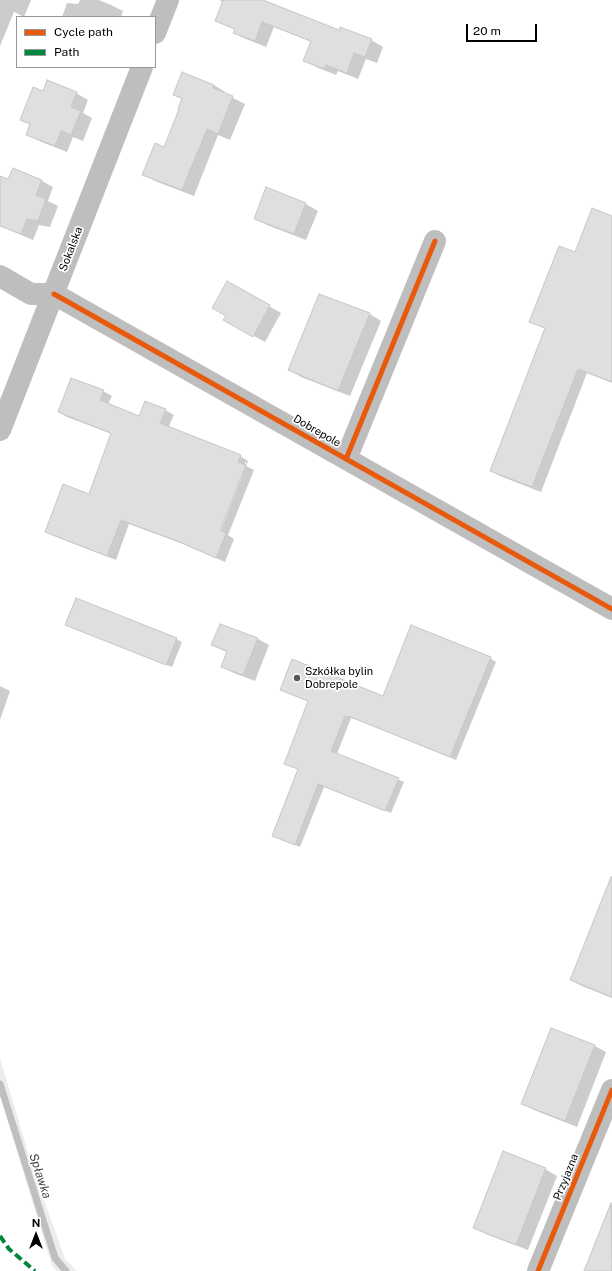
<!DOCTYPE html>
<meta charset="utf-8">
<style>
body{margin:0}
#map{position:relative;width:612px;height:1271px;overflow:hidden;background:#fff;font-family:"Public Sans",sans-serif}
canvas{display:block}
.legend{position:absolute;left:16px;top:16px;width:140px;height:52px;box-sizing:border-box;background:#fff;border:1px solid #999;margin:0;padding:5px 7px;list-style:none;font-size:12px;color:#000}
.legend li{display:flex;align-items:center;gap:8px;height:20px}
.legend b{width:20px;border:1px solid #999}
.north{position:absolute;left:16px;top:1215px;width:40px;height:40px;-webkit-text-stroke:3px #fff;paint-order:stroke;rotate:0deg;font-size:11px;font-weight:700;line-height:16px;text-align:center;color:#000}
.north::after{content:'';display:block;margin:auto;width:14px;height:18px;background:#000;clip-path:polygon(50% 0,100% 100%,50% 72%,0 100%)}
.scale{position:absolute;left:466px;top:24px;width:71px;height:18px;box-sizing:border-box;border:2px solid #000;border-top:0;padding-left:5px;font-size:12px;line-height:14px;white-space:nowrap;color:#000;-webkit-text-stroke:3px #fff;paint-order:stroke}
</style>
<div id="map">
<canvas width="612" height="1271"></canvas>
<ul class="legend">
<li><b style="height:5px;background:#e8590c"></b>Cycle path</li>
<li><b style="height:5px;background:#00873e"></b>Path</li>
</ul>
<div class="north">N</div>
<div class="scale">20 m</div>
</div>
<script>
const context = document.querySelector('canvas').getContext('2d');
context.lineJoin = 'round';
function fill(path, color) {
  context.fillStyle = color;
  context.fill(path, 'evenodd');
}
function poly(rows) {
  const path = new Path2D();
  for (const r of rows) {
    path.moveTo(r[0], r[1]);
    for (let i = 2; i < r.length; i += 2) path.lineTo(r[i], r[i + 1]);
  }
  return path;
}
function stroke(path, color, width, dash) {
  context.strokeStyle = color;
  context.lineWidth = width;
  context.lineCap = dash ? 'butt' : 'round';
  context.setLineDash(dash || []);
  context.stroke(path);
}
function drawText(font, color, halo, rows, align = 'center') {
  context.font = font + ' "Public Sans",sans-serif';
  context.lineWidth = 3.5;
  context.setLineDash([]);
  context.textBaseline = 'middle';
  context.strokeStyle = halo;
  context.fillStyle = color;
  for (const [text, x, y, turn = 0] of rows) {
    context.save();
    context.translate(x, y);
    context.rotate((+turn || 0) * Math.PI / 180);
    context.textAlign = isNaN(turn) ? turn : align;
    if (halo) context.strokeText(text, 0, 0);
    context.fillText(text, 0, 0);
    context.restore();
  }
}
const green = poly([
 [0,1058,32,1166,65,1259,77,1271,57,1271,52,1266,0,1096]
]);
const shadow = poly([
 [0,0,31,0,24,17,14,12,0,46],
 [80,0,99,0,111,5,123,11,121,17,62,17,67,3,78,4],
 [219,0,262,0,339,31,371,40,383,47,377,63,366,59,358,79,338,71,336,75,316,67,305,60,312,42,274,27,266,47,246,39,234,33,235,30,216,20,223,2],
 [214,85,225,92,225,94,245,104,230,140,218,135,194,196,155,181,144,174,165,148,180,109,182,99,174,95],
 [44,93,76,93,88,100,83,113,92,118,83,141,73,137,67,152,39,141,27,134,31,125,21,119],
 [13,170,42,181,53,187,48,201,58,206,50,227,39,225,33,240,0,226,0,177,9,180],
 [267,188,306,204,318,211,306,240,267,225,255,218],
 [612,217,612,383,587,373,541,492,500,476,491,471,546,329,531,322,575,254],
 [227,282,281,313,265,342,225,320,227,316],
 [320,295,370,314,381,321,350,396,301,377,290,370],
 [103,391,112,396,108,404,140,417,165,410,174,415,168,428,240,456,248,461,246,466,246,461,217,534,219,535,246,466,254,470,228,535,234,539,225,562,186,545,129,524,116,560,54,536,46,531,90,495,112,434,67,417,59,412],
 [66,625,176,639,182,642,172,667],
 [258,639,269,645,255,681,234,673,222,667,228,653,213,645],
 [490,658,496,662,456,760,354,718,353,719,351,718,337,754,404,782,391,813,324,787,300,847,273,836,299,770,285,764,309,702,282,690,383,697],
 [0,686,10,691,0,720],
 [612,909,612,998,582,986,571,980],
 [595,1046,606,1052,577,1127,534,1110,522,1103],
 [545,1169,557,1176,528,1250,486,1234,474,1227],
 [612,1203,612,1271,585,1271]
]);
const stream = poly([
 [0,1084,55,1258,66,1271]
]);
const building = poly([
 [223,0,263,0,339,30,340,27,372,39,365,57,354,53,347,73,326,65,325,69,303,61,311,41,262,22,255,41,233,33,235,29,215,21,223,0],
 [182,72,214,85,213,88,233,96,218,134,207,129,182,190,142,175,155,143,164,147,179,109,178,109,182,98,173,95,182,72],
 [47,80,77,92,71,107,81,111,71,135,61,131,55,146,26,135,30,124,20,120,33,87,43,91,47,80],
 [13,168,42,180,36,195,46,199,38,221,27,219,21,234,0,226,0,176,8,179,13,168],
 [266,187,306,203,294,234,254,219,266,187],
 [592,208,612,216,612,382,578,369,532,487,490,471,545,328,529,322,559,246,575,252,592,208],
 [227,281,270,305,253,337,223,320,226,316,212,308,227,281],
 [319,294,370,313,338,391,288,370,319,294],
 [71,378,104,390,100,400,139,416,145,401,166,409,160,423,241,455,238,462,246,465,220,530,226,533,216,558,177,541,121,520,107,556,45,532,63,484,89,494,111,433,58,412,71,378],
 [76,598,177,638,166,665,65,625,76,598],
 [220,624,258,638,243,675,221,667,227,651,211,645,220,624],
 [411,625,491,657,450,757,348,716,347,717,345,716,331,751,399,778,385,811,318,784,295,845,272,836,298,769,284,764,308,701,280,690,292,659,383,696,411,625],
 [611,877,612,877,612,997,570,980,611,877],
 [551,1028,595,1045,565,1121,521,1104,551,1028],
 [503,1151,546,1168,516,1245,473,1228,503,1151],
 [611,1203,612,1271,584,1271,611,1203]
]);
const minor = poly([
 [155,33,168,0],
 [0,276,31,294,54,294],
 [54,294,612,609],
 [0,430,142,67],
 [346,459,435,241],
 [538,1271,612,1090]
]);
const quiet = poly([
 [0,1236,9,1249,35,1271]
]);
const cycleway = poly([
 [54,294,612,609],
 [346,459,435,241],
 [538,1271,612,1090]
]);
const markers = [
 [297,678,4,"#595959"]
];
const streetNames = [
 ["Sokalska",71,249,-69],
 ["Dobrepole",317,431,30],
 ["Przyjazna",566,1177,-68]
];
const poiNames = [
 ["Szkółka bylin",305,672],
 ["Dobrepole",305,685]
];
const waterNames = [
 ["Spławka",40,1176,72]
];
fill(green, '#ececec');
fill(shadow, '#0003');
stroke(stream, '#bfbfbf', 7);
fill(building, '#dfdfdf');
stroke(building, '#c7c7c7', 1);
stroke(minor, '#bebebe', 22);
stroke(quiet, '#00873e', 4, [8, 4]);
stroke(cycleway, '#e8590c', 5);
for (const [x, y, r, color] of markers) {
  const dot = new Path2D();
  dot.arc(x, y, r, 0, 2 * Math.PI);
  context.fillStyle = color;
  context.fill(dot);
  stroke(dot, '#fff', 1.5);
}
drawText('11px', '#000', '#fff', streetNames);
drawText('11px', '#000', '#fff', poiNames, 'left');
drawText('italic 12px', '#444', '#fff', waterNames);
</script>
